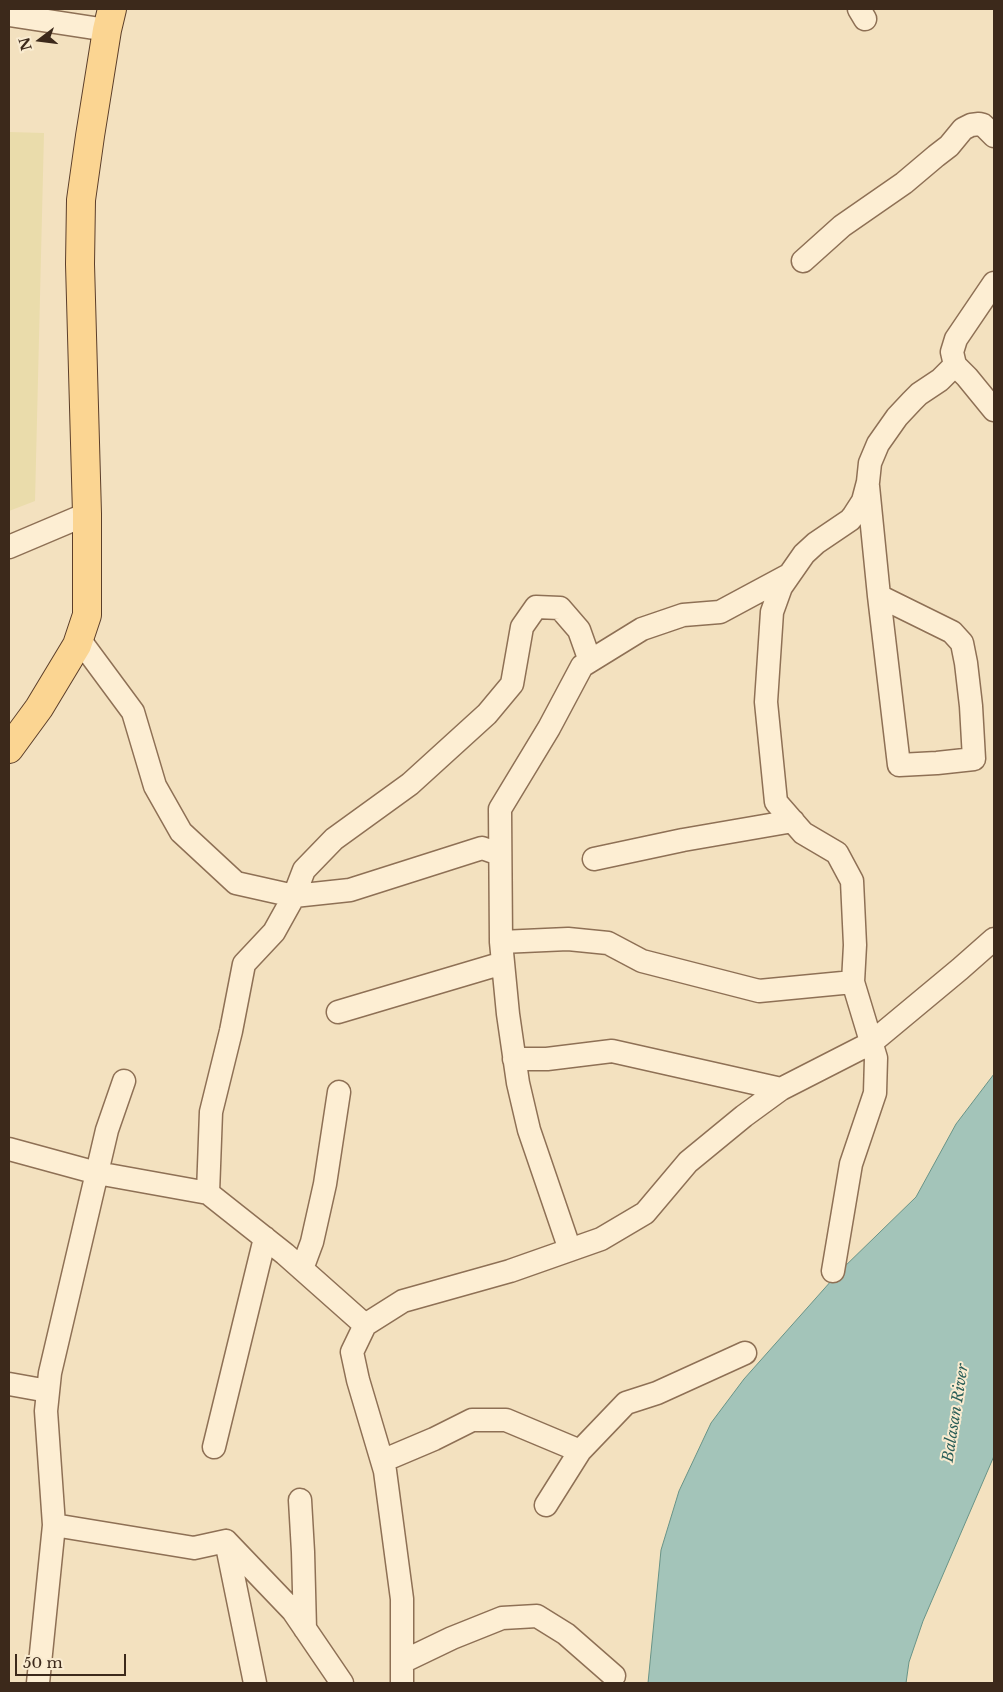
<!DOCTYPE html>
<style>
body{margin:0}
#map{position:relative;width:1003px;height:1692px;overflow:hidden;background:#f3e1bf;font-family:"Libre Baskerville",serif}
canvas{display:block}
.frame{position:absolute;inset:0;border:10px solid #3c291b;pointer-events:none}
.north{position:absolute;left:15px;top:15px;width:50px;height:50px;-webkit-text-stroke:4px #f9ebd0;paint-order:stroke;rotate:255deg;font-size:14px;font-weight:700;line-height:20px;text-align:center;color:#3c291b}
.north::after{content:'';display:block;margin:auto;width:18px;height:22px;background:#3c291b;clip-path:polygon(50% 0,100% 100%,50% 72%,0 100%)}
.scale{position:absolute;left:15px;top:1654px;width:111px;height:22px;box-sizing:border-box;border:2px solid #3c291b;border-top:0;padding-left:6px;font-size:15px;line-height:18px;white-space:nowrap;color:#3c291b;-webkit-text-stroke:4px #f9ebd0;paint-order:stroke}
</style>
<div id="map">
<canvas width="1003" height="1692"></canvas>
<div class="frame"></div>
<div class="north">N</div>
<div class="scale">50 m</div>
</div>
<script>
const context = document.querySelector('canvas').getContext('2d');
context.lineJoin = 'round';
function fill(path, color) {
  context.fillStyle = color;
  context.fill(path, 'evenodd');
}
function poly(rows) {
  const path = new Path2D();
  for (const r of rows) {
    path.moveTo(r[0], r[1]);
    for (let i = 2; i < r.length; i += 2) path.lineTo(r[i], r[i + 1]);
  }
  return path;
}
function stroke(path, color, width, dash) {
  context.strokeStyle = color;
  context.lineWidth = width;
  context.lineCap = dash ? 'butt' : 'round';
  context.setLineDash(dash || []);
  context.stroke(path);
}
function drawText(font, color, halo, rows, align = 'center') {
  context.font = font + ' "Libre Baskerville",serif';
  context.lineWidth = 4;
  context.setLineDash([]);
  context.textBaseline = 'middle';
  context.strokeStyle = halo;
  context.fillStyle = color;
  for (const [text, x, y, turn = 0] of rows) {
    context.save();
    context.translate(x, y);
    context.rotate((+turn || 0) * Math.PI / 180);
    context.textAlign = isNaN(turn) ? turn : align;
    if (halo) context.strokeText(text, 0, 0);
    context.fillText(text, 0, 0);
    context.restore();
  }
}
const farmland = poly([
 [9,132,44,133,35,501,9,511]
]);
const water = poly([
 [994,1074,994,1456,923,1621,909,1662,906,1683,648,1683,661,1550,679,1491,711,1423,744,1379,840,1271,916,1197,956,1124,994,1074]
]);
const minor = poly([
 [859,9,865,19],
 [9,15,107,30],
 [803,261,842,226,904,183,936,156,949,146,963,129,971,125,979,124,983,125,994,136],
 [955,365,967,377,994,410],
 [868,486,879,596,899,765,937,763,974,759,971,706,966,663,962,643,952,632,879,596],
 [9,547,87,514],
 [79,639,133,712,155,786,181,832,236,883,294,896,350,890,482,848,499,854],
 [594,859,683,840,793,821],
 [501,942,568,939,608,943,642,961,759,991,853,982],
 [338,1012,503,963],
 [514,1059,547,1059,612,1051,781,1089],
 [9,1149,97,1173,208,1193,285,1254,365,1325],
 [208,1193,211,1112,231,1031,244,964,274,932,294,896,304,870,334,839,410,784,487,714,512,684,522,627,536,607,560,608,579,630,590,661],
 [570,1250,529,1130,518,1083,508,1014,501,942,500,809,549,728,582,666,642,629,683,615,720,612,787,576],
 [302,1269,312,1242,325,1184,339,1092],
 [833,1271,851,1164,875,1093,876,1058,853,982,855,945,852,881,837,853,803,833,776,802,766,702,772,612,781,587,804,554,816,543,850,520,854,515,863,501,868,482,870,463,878,444,897,417,912,401,919,394,940,380,955,365,952,352,956,339,994,283],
 [9,1384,48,1391],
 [214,1447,265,1238],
 [382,1461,434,1439,472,1420,506,1420,580,1451],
 [300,1500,303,1552,305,1629],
 [546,1505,580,1451,626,1403,657,1393,745,1353],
 [54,1525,194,1548,226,1541,293,1611,342,1683],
 [226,1541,255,1683],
 [402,1662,452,1638,502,1618,537,1616,566,1634,614,1676],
 [38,1683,54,1525,46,1411,50,1373,107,1130,124,1081],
 [402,1683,402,1599,385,1471,358,1380,352,1352,365,1325,403,1301,510,1271,601,1239,645,1213,688,1162,744,1116,781,1089,871,1043,960,969,994,939]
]);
const major = poly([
 [9,749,39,708,77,645,87,615,87,514,80,264,81,200,90,136,107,30,112,9]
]);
const waterNames = [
 ["Balasan River",956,1413,-81]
];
fill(farmland, '#eadcab');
fill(water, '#a3c4b9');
stroke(water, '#689387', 1);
stroke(minor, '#8e7055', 25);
stroke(major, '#5b3e2a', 30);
stroke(minor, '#fdeed3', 22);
stroke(major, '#fbd592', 28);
drawText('italic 15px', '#295d57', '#f9ebd0', waterNames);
</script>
